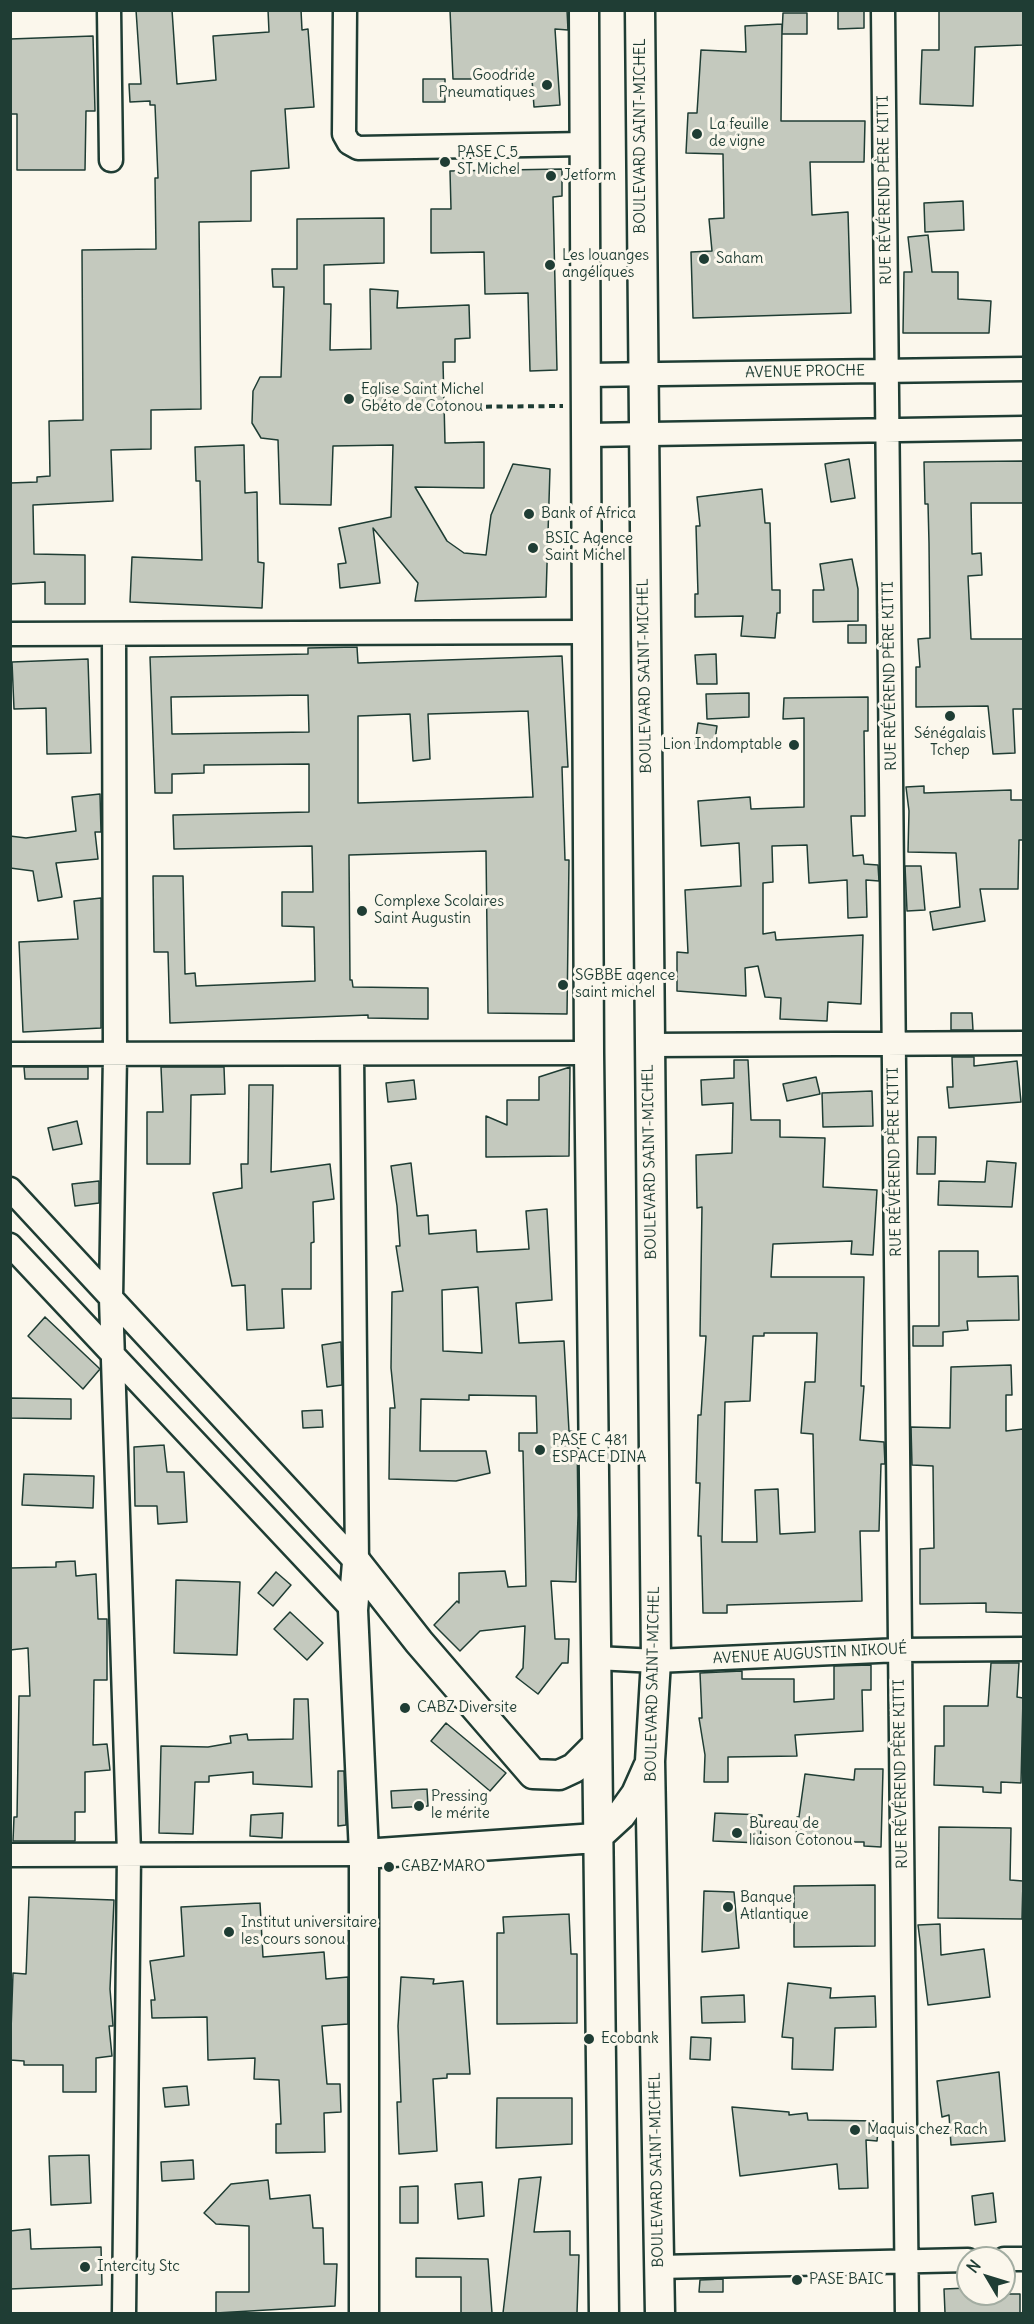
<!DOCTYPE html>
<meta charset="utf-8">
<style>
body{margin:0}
#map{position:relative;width:1034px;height:2324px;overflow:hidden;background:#fbf7ec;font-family:Delius,sans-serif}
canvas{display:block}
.frame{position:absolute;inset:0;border:12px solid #1f3d34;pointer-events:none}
.north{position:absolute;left:956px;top:2246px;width:60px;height:60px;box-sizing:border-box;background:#fbf7ec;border:2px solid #a3ada2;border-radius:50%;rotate:308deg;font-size:16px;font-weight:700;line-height:24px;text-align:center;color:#1f3d34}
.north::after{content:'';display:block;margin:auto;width:21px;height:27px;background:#1f3d34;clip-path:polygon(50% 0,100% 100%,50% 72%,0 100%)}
</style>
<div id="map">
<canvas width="1034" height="2324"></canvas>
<div class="frame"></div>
<div class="north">N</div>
</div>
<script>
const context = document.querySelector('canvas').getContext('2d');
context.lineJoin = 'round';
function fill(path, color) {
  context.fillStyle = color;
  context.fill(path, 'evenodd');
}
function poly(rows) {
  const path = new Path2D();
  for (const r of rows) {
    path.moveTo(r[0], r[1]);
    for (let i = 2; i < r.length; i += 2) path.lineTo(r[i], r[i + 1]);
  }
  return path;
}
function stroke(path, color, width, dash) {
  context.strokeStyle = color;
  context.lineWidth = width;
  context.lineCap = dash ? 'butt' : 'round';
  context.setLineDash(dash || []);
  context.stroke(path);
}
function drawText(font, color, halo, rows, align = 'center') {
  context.font = font + ' Delius,sans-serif';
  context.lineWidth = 6;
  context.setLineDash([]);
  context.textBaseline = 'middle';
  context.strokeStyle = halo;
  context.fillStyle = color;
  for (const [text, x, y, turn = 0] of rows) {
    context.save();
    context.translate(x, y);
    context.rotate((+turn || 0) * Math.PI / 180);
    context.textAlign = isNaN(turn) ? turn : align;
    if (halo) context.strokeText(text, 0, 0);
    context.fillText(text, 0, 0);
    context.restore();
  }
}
const building = poly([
 [136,10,172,10,177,84,216,80,213,36,269,32,268,10,301,10,302,30,308,29,314,107,285,109,289,168,251,171,251,221,199,222,201,409,151,410,151,449,111,450,113,501,33,505,34,554,85,555,85,604,45,604,45,582,10,584,10,483,37,482,37,477,50,476,49,421,83,420,82,250,156,249,155,178,158,178,155,105,150,105,150,101,130,102,129,84,141,84,136,10],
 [450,10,567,10,568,30,555,29,560,105,534,107,532,79,453,79,450,10],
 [838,10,864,10,864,28,838,29,838,10],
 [939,10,1023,10,1023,45,975,47,973,106,920,104,922,50,939,50,939,10],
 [783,13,807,13,807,34,782,34,783,13],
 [782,24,781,121,865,121,864,162,810,162,812,215,848,212,851,313,693,318,691,252,712,251,709,219,724,218,723,154,686,153,688,113,697,113,701,50,746,52,745,26,782,24],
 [93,36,95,111,86,111,85,170,17,170,17,114,10,114,10,39,93,36],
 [423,79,445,79,445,102,423,102,423,79],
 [562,169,562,196,553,197,557,370,530,371,528,293,485,294,484,252,431,253,431,209,451,209,450,171,562,169],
 [963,201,964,230,925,232,924,203,963,201],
 [384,218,384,263,324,265,324,304,331,304,330,350,371,349,370,289,398,291,397,308,469,305,470,338,455,339,455,362,443,362,445,443,484,442,484,488,415,487,447,541,464,553,486,555,491,515,513,464,550,469,546,597,415,601,418,583,373,528,380,583,340,588,338,564,346,563,339,528,391,517,393,445,333,446,331,505,280,504,278,440,261,438,252,423,253,391,260,377,281,377,284,287,273,287,272,269,297,269,297,219,384,218],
 [928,235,932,272,958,272,958,299,991,301,989,333,903,333,904,272,912,272,908,237,928,235],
 [244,445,245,493,257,492,258,562,264,563,262,608,130,602,132,557,202,560,200,481,196,481,195,447,244,445],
 [849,459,855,498,831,502,825,464,849,459],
 [1023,461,1023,503,971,503,972,554,981,553,982,575,968,576,971,639,1023,639,1023,709,1013,709,1015,753,993,754,988,706,916,707,916,667,920,667,918,639,930,638,929,543,928,504,925,504,924,462,1023,461],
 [762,489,765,523,770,523,772,590,780,590,780,613,777,613,775,638,741,636,743,616,695,617,695,594,698,594,696,526,700,526,697,497,762,489],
 [852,559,858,589,858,621,813,622,813,590,824,590,820,564,852,559],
 [848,625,866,625,866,643,848,643,848,625],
 [357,647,358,663,562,656,568,767,562,767,565,860,569,860,567,1014,488,1013,486,851,349,855,350,980,352,980,353,987,428,988,428,1019,368,1018,368,1015,170,1023,168,952,154,952,153,876,183,876,185,974,195,973,196,986,315,981,314,927,282,926,282,892,313,892,312,846,174,849,173,815,309,812,309,764,204,765,204,773,172,774,172,793,155,793,150,657,308,654,308,648,357,647],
 [308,695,309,732,172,734,171,697,308,695],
 [528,711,533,797,358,803,358,716,410,714,413,761,430,759,428,714,528,711],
 [716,654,717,684,697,684,695,655,716,654],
 [88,659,91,753,47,754,46,708,14,709,12,662,88,659],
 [749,693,749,717,707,719,706,694,749,693],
 [868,697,868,731,864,731,865,816,851,816,853,856,863,855,864,864,878,865,879,881,866,880,867,917,848,918,847,880,809,883,807,845,772,846,773,882,763,883,763,934,775,932,776,940,863,935,861,1004,828,1002,827,1021,780,1019,781,998,765,997,758,966,745,968,746,996,677,991,677,952,688,953,685,890,741,886,739,843,701,846,698,801,750,797,751,809,804,807,804,718,783,719,784,698,868,697],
 [698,723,717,726,714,747,695,744,698,723],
 [924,786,924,793,1011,790,1011,800,1023,800,1023,840,1019,840,1018,889,980,889,985,921,933,930,930,912,960,907,956,853,908,852,909,811,906,787,924,786],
 [100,794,101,832,95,832,98,859,56,863,62,897,38,901,33,871,10,868,10,836,26,838,76,831,72,797,100,794],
 [905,866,921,866,925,910,907,911,905,866],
 [101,898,101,1028,23,1032,19,942,78,939,74,901,101,898],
 [951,1013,972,1013,973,1030,951,1030,951,1013],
 [952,1057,974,1057,974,1066,1017,1061,1021,1102,949,1108,947,1087,953,1087,952,1057],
 [734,1060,748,1060,751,1120,780,1120,780,1137,825,1138,823,1187,877,1190,873,1255,851,1254,852,1241,773,1244,771,1277,864,1277,861,1386,864,1386,860,1440,884,1442,885,1464,881,1464,879,1531,860,1531,862,1601,727,1605,727,1613,703,1613,701,1536,698,1536,700,1483,696,1483,698,1415,701,1415,706,1336,700,1336,702,1207,697,1208,696,1155,732,1153,733,1103,702,1105,701,1080,734,1078,734,1060],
 [764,1333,817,1333,815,1382,805,1382,801,1433,813,1434,815,1532,780,1534,778,1489,755,1490,757,1542,722,1542,725,1402,750,1401,753,1336,764,1336,764,1333],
 [24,1067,88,1067,88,1079,25,1079,24,1067],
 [161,1067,224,1067,225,1094,191,1095,190,1164,147,1164,147,1112,163,1112,161,1067],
 [570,1067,569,1156,486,1157,486,1116,507,1125,507,1100,539,1100,539,1077,570,1067],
 [816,1077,820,1094,787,1101,783,1084,816,1077],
 [414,1080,416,1099,388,1102,386,1083,414,1080],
 [249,1085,273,1085,271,1172,330,1164,334,1199,313,1202,314,1242,311,1243,311,1289,282,1289,284,1328,247,1330,245,1285,232,1286,213,1193,242,1188,241,1164,248,1164,249,1085],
 [872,1091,873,1126,823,1127,822,1093,872,1091],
 [77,1121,82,1144,53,1150,48,1128,77,1121],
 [918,1137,936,1137,935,1174,917,1174,918,1137],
 [987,1161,1016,1163,1012,1207,938,1205,939,1181,985,1182,987,1161],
 [411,1163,417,1216,428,1215,429,1234,476,1230,477,1252,529,1249,526,1211,547,1209,552,1300,516,1303,519,1343,564,1341,569,1431,577,1432,578,1515,576,1582,551,1581,555,1639,569,1639,568,1663,562,1663,538,1694,516,1677,523,1668,525,1626,480,1631,460,1651,434,1625,457,1601,459,1603,459,1573,505,1571,508,1587,526,1586,523,1451,519,1451,519,1433,537,1433,536,1396,469,1395,469,1400,421,1399,420,1451,486,1451,490,1473,456,1481,389,1479,390,1408,395,1408,391,1368,392,1292,403,1291,396,1246,400,1246,397,1206,391,1166,411,1163],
 [478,1287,482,1353,443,1351,442,1290,478,1287],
 [99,1181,99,1203,75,1206,72,1184,99,1181],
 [939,1251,978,1251,978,1277,1018,1276,1019,1320,967,1321,968,1330,943,1332,943,1346,913,1346,913,1326,939,1326,939,1251],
 [45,1317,100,1369,83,1389,28,1336,45,1317],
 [341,1342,342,1385,327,1387,322,1345,341,1342],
 [1011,1365,1012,1395,1006,1395,1006,1431,1023,1429,1023,1613,986,1612,986,1603,920,1604,920,1549,934,1548,933,1466,912,1465,911,1427,950,1428,951,1367,1011,1365],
 [10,1398,71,1399,71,1419,10,1418,10,1398],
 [322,1410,323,1427,303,1428,302,1411,322,1410],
 [164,1445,167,1472,184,1472,187,1522,158,1524,157,1506,135,1506,134,1447,164,1445],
 [24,1474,94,1476,93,1508,22,1505,24,1474],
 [75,1561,76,1576,96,1574,98,1619,107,1619,107,1680,94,1680,93,1745,107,1744,110,1770,85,1772,85,1812,75,1812,75,1841,13,1841,14,1817,17,1817,19,1696,30,1696,28,1648,10,1650,11,1568,56,1567,56,1562,75,1561],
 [276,1572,291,1585,273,1606,258,1593,276,1572],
 [176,1580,240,1582,237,1655,174,1653,176,1580],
 [290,1612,323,1643,307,1660,274,1629,290,1612],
 [991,1663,1019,1663,1017,1697,1023,1698,1021,1783,1001,1782,1001,1793,983,1792,983,1787,934,1785,935,1746,944,1746,944,1706,988,1706,991,1663],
 [871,1665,871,1690,862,1690,863,1731,795,1735,797,1756,728,1757,728,1782,704,1782,705,1755,699,1718,702,1718,700,1673,742,1671,742,1679,794,1679,794,1702,834,1699,834,1666,871,1665],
 [294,1699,308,1699,312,1787,253,1784,253,1772,209,1776,209,1782,195,1782,193,1834,159,1833,161,1746,208,1747,231,1743,230,1736,247,1734,248,1740,293,1739,294,1699],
 [446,1723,506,1773,490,1791,431,1741,446,1723],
 [855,1769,883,1769,881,1847,864,1846,864,1842,796,1842,797,1817,799,1817,805,1774,854,1780,855,1769],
 [338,1771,344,1771,346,1825,338,1826,338,1771],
 [427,1789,428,1806,392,1808,391,1791,427,1789],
 [283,1813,282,1838,250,1836,251,1815,283,1813],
 [715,1813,762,1815,760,1843,713,1841,715,1813],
 [939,1827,1011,1828,1010,1880,1023,1881,1022,1919,938,1918,939,1827],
 [875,1885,875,1946,794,1947,794,1886,875,1885],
 [704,1891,734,1892,739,1948,702,1952,704,1891],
 [29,1897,114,1900,110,1989,113,2026,109,2026,112,2056,96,2058,96,2092,63,2092,63,2065,24,2065,24,2061,10,2060,13,1973,26,1974,29,1897],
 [260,1903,263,1957,324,1952,326,1979,348,1977,348,2024,322,2026,327,2084,340,2084,341,2112,324,2113,325,2152,276,2153,276,2124,281,2124,279,2080,254,2079,255,2058,208,2060,207,2017,152,2018,151,2000,155,2000,150,1961,184,1956,181,1907,260,1903],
 [569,1914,571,1954,577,1954,577,2023,497,2024,497,1933,504,1933,503,1917,569,1914],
 [940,1924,941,1955,984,1949,990,1997,928,2005,918,1925,940,1924],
 [401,1977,434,1979,433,1984,463,1981,470,2074,447,2074,447,2078,433,2079,437,2151,399,2154,397,2102,401,2102,398,2026,401,1977],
 [788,1983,831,1988,830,1998,875,1996,876,2027,835,2028,833,2070,792,2069,793,2038,782,2037,788,1983],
 [744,1995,745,2022,702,2023,701,1997,744,1995],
 [691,2037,711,2038,710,2060,690,2059,691,2037],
 [999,2072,1005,2141,951,2145,949,2115,942,2117,937,2081,999,2072],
 [187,2086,189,2105,165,2107,163,2088,187,2086],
 [497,2098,572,2098,572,2144,496,2148,497,2098],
 [732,2107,789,2112,789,2115,807,2113,808,2120,879,2121,877,2141,866,2140,868,2188,839,2189,837,2164,740,2176,732,2107],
 [89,2155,91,2203,51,2205,49,2156,89,2155],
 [193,2160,194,2179,162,2181,161,2162,193,2160],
 [541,2177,534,2232,570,2231,570,2255,579,2255,577,2313,503,2313,519,2179,541,2177],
 [268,2180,270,2199,310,2195,313,2228,323,2228,324,2264,337,2264,335,2306,216,2313,216,2292,249,2292,249,2226,216,2224,204,2213,231,2184,268,2180],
 [482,2182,484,2216,458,2219,455,2184,482,2182],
 [418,2186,418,2223,400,2223,400,2187,418,2186],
 [993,2193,996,2222,975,2225,972,2196,993,2193],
 [30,2229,31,2249,101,2247,102,2285,10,2289,10,2231,30,2229],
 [416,2258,488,2259,492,2313,461,2313,461,2277,416,2277,416,2258],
 [723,2279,723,2292,699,2292,700,2280,723,2279],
 [968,2288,968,2294,1020,2294,1020,2313,945,2313,944,2289,968,2288]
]);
const path = poly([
 [444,407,563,406]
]);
const minor = poly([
 [109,10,111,160],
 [345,10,344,134,349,143,358,148,585,144],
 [883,10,907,2314],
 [587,375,1024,369],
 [588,435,1024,428],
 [10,634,588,632],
 [114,634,115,1055,111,1298,129,1854,124,2314],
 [649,1045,1024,1043],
 [10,1054,589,1053],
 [352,1054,357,1563],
 [10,1189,357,1563],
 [10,1245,353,1610],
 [596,1658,656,1661,900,1650,1024,1649],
 [10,1855,364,1854],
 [1004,2259,1024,2259],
 [659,2267,968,2260]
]);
const major = poly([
 [584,10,589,1053,604,2314],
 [640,10,656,1661,650,1761,660,2314],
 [357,1563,353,1610,364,1854,364,2314],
 [357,1563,419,1642,533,1774,559,1775,574,1768,597,1745],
 [364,1854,596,1838,621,1815,636,1794,648,1767]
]);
const markers = [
 [547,85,6,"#1f3d34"],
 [697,134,6,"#1f3d34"],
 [445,162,6,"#1f3d34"],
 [551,176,6,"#1f3d34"],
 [704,259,6,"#1f3d34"],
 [550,265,6,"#1f3d34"],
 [349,399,6,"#1f3d34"],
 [529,514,6,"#1f3d34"],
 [533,548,6,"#1f3d34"],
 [950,716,6,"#1f3d34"],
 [794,745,6,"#1f3d34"],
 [362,911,6,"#1f3d34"],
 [563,985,6,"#1f3d34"],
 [540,1450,6,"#1f3d34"],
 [405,1708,6,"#1f3d34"],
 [419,1806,6,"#1f3d34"],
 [737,1833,6,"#1f3d34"],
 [389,1867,6,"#1f3d34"],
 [728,1907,6,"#1f3d34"],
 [229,1932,6,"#1f3d34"],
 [589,2039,6,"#1f3d34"],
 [855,2130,6,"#1f3d34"],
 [85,2267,6,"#1f3d34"],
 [797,2280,6,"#1f3d34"]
];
const poiNames = [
 ["Goodride",535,76,"right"],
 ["Pneumatiques",535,93,"right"],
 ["La feuille",709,125],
 ["de vigne",709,142],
 ["PASE C 5",457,153],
 ["ST Michel",457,170],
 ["Jetform",563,176],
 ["Les louanges",562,256],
 ["angéliques",562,273],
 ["Saham",716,259],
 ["Eglise Saint Michel",361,390],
 ["Gbéto de Cotonou",361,407],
 ["Bank of Africa",541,514],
 ["BSIC Agence",545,539],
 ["Saint Michel",545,556],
 ["Sénégalais",950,734,"center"],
 ["Tchep",950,751,"center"],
 ["Lion Indomptable",782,745,"right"],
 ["Complexe Scolaires",374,902],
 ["Saint Augustin",374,919],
 ["SGBBE agence",575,976],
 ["saint michel",575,993],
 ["PASE C 481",552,1441],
 ["ESPACE DINA",552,1458],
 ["CABZ Diversite",417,1708],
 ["Pressing",431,1797],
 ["le mérite",431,1814],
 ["Bureau de",749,1824],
 ["liaison Cotonou",749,1841],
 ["CABZ MARO",401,1867],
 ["Banque",740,1898],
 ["Atlantique",740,1915],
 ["Institut universitaire",241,1923],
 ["les cours sonou",241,1940],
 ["Ecobank",601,2039],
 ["Maquis chez Rach",867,2130],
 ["Intercity Stc",97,2267],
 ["PASE BAIC",809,2280]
];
const streetNames = [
 ["BOULEVARD SAINT-MICHEL",641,136,-90],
 ["RUE RÉVÉREND PÈRE KITTI",885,190,-91],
 ["AVENUE PROCHE",805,372,-1],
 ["BOULEVARD SAINT-MICHEL",645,676,-91],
 ["RUE RÉVÉREND PÈRE KITTI",890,676,-91],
 ["BOULEVARD SAINT-MICHEL",650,1162,-91],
 ["RUE RÉVÉREND PÈRE KITTI",895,1162,-91],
 ["AVENUE AUGUSTIN NIKOUÉ",810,1654,-3],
 ["BOULEVARD SAINT-MICHEL",653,1684,-89],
 ["RUE RÉVÉREND PÈRE KITTI",901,1774,-91],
 ["BOULEVARD SAINT-MICHEL",657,2170,-91]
];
fill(building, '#c4c9be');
stroke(building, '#1f3d34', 1.5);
stroke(minor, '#1f3d34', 27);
stroke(major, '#1f3d34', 33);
stroke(path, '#1f3d34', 4, [6, 4.5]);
stroke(minor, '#fbf7ec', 22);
stroke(major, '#fbf7ec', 28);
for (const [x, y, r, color] of markers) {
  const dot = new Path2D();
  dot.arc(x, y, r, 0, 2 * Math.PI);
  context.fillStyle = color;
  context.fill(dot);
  stroke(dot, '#fbf7ec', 2);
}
drawText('15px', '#1f3d34', '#fbf7ec', poiNames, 'left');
drawText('15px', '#1f3d34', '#fbf7ec', streetNames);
</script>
